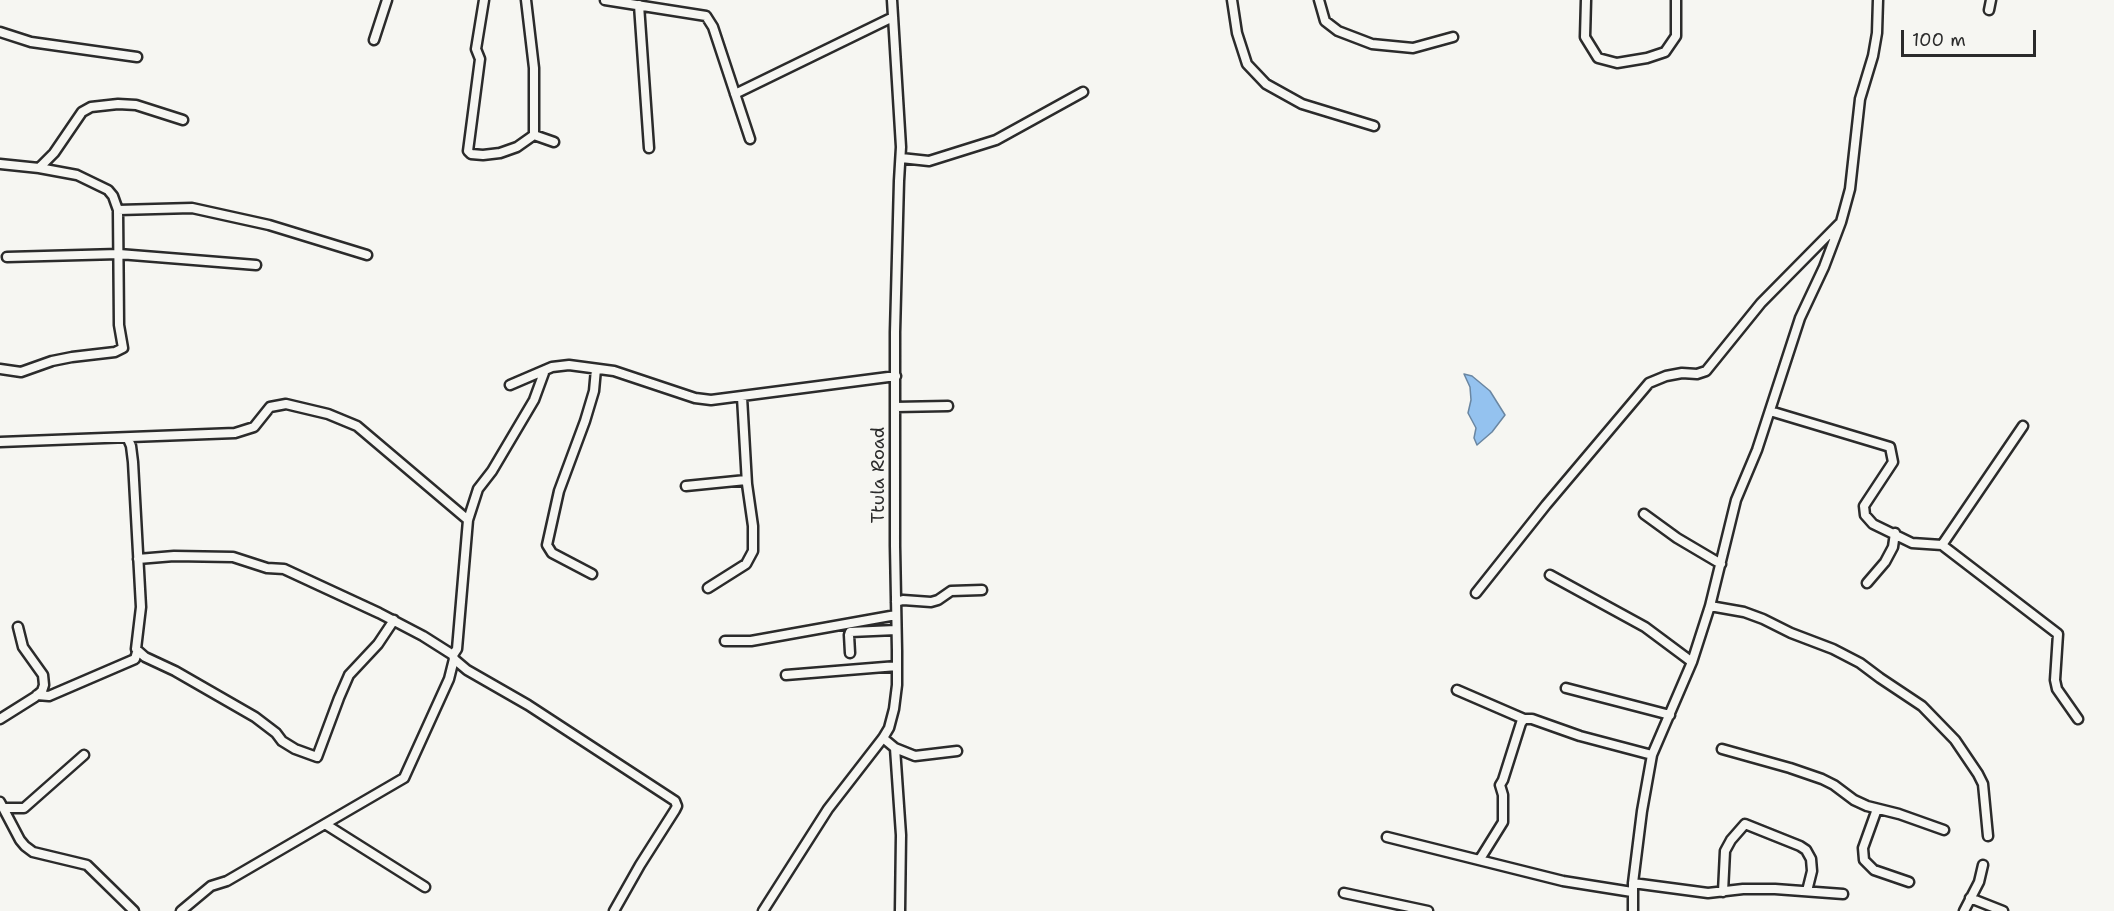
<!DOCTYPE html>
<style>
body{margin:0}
#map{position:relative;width:2114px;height:911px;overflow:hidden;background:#f6f6f2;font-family:"Shantell Sans",sans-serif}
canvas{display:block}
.scale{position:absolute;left:1901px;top:30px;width:135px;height:27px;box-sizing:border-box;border:3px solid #2b2b2b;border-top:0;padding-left:8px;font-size:18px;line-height:21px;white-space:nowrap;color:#2b2b2b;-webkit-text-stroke:4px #f6f6f2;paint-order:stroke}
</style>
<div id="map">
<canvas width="2114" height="911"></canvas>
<div class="scale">100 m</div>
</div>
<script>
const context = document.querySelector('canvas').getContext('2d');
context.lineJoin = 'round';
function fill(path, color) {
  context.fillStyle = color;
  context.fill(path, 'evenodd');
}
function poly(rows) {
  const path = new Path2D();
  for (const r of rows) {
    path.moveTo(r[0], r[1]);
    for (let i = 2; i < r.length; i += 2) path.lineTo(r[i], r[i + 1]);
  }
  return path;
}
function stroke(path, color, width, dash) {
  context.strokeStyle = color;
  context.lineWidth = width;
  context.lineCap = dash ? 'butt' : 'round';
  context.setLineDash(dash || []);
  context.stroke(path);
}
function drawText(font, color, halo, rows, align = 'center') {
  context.font = font + ' "Shantell Sans",sans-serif';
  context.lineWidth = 5;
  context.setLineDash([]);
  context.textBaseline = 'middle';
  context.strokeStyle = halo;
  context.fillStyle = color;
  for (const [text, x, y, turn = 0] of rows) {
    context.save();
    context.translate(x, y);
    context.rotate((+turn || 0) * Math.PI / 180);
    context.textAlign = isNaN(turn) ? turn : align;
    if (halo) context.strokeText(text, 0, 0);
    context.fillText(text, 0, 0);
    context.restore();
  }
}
const water = poly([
 [1464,374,1472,376,1490,391,1505,415,1492,432,1477,445,1474,438,1476,428,1468,413,1471,400,1470,387,1464,374]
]);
const minor = poly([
 [484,0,477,43,476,49,480,59,468,151,471,154,483,155,500,153,517,147,534,135],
 [526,0,534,68,534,135,554,142],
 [605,0,706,16,713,27,750,139],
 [1232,0,1237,33,1247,64,1266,84,1302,104,1374,126],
 [1319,0,1325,21,1338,31,1372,44,1413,48,1453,37],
 [1586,0,1585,37,1598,58,1617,63,1647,58,1665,52,1676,36,1676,0],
 [639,5,649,148],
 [1989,10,1991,0],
 [0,32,31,42,137,57],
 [374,40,387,0],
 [735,94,893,17],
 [901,158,929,161,996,140,1083,92],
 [0,164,39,168,77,175,108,190,113,196,118,210,119,325,123,348,115,352,72,357,52,361,21,372,0,369],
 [39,168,54,153,82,112,91,107,118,104,136,105,183,120],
 [118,210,192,208,269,225,367,255],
 [7,257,119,254,256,265],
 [510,385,552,367,569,365,614,371,695,398,711,400,896,376],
 [895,407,948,406],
 [1770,411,1890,447,1893,462,1864,506,1865,515,1873,524,1912,543,1942,545,2058,634,2055,680,2057,689,2078,719],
 [128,439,131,446,133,462,141,607,136,649,145,657,175,671,255,717,276,733,282,741,295,749,317,757,339,698,349,675,378,644,394,620],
 [0,442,235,433,254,427,270,407,286,404,328,414,357,426,468,520],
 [686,486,746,480],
 [1644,514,1677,538,1721,564],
 [1942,545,2023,426],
 [138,559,174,556,233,557,267,568,284,569,379,613,423,636,453,655],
 [592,574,552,553,547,545,559,491,585,421,594,391,596,369],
 [1550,575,1645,627,1692,662],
 [1867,583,1885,562,1893,547,1895,533],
 [708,588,746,564,753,551,753,526,747,484,742,397],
 [1476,593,1546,505,1649,383,1666,376,1682,373,1697,374,1706,371,1761,303,1839,224],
 [896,602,903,600,931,602,938,600,951,591,982,590],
 [1710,606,1744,612,1763,619,1791,633,1833,649,1860,663,1880,678,1922,706,1955,740,1978,774,1983,784,1988,836],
 [725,641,751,641,896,615],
 [850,653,849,635,850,632,896,630],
 [454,659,467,670,528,705,675,801,677,806,675,810,640,865,614,911],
 [786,675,897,666],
 [1566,688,1670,715],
 [1457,690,1524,719],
 [37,695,49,696,135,659,137,652],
 [0,719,35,697,42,691,44,685,43,675,23,647,18,627],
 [883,738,895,748,901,835,900,911],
 [895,748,915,756,957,751],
 [1722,749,1790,768,1822,779,1834,785,1854,800,1867,806,1899,814,1944,830],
 [0,802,20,840,25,846,33,852,87,865,134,911],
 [4,808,24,808,84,755],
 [1877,809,1863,848,1864,860,1874,870,1909,882],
 [325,824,425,887],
 [1387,837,1563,881,1632,892],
 [1480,859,1503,822,1503,795,1500,785,1503,780,1521,723,1524,719,1532,719,1580,736,1652,755],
 [1633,883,1708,893,1743,889,1775,889,1843,894],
 [1723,892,1725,851,1731,840,1745,824,1800,846,1806,850,1811,859,1812,871,1807,891],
 [1344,893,1428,911],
 [1970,898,2003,911],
 [181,911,211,886,227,881,404,778,449,679,454,659,453,655,457,649,468,520,478,489,492,471,534,400,545,370],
 [763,911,828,809,883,738,889,728,894,709,897,685,897,651,895,546,895,332,899,181,901,147,892,0],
 [1633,911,1633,883,1642,811,1652,755,1692,662,1710,606,1736,500,1757,450,1800,318,1824,267,1841,222,1850,189,1860,99,1873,56,1877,33,1878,0],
 [1964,911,1979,882,1983,865]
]);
const streetNames = [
 ["Ttula Road",879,475,-90]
];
fill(water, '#94c2ef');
stroke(water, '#6a86a1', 1.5);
stroke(minor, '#2b2b2b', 13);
stroke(minor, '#f6f6f2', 8);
drawText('18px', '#2b2b2b', '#f6f6f2', streetNames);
</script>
